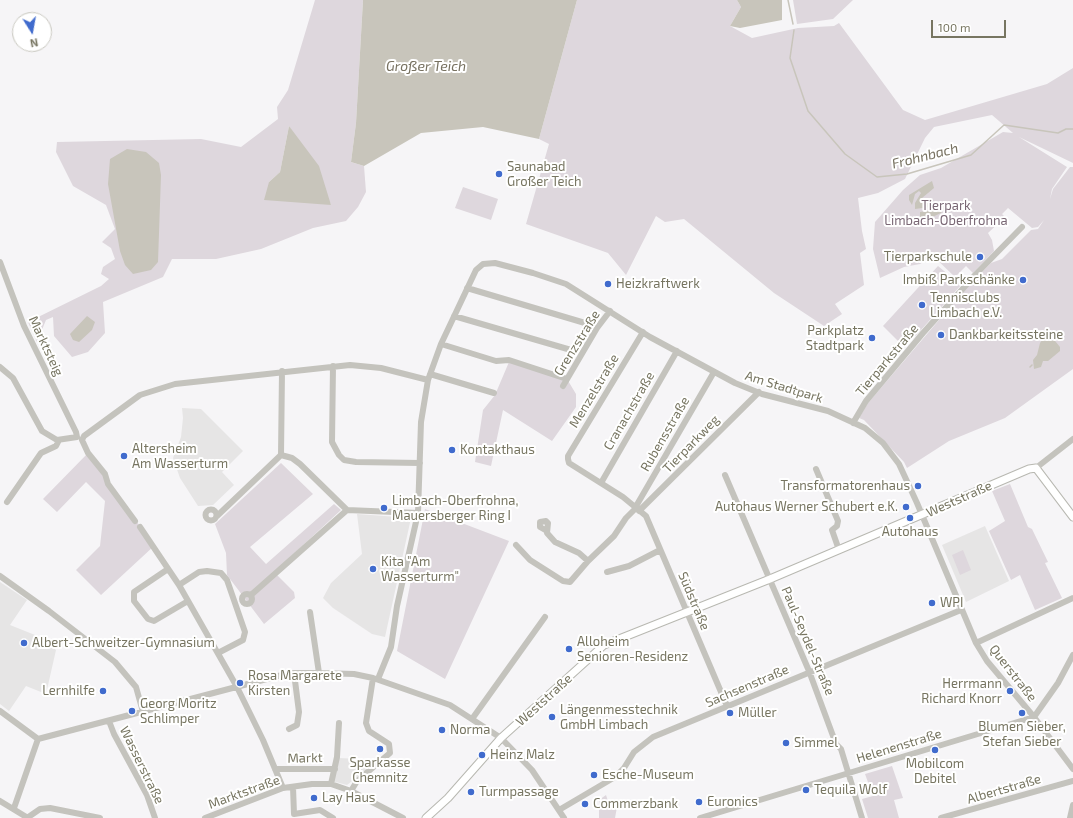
<!DOCTYPE html>
<meta charset="utf-8">
<style>
body{margin:0}
#map{position:relative;width:1073px;height:818px;overflow:hidden;background:#f6f5f7;font-family:"Exo 2",sans-serif}
canvas{display:block}
.north{position:absolute;left:12px;top:12px;width:40px;height:40px;box-sizing:border-box;background:#fff;border:1px solid #c9c8c0;border-radius:50%;rotate:169deg;font-size:11px;font-weight:700;line-height:16px;text-align:center;color:#777561}
.north::after{content:'';display:block;margin:auto;width:14px;height:18px;background:#406bcd;clip-path:polygon(50% 0,100% 100%,50% 72%,0 100%)}
.scale{position:absolute;left:931px;top:20px;width:75px;height:18px;box-sizing:border-box;border:2px solid #777561;border-top:0;padding-left:5px;font-size:12px;line-height:14px;white-space:nowrap;color:#777561;-webkit-text-stroke:3px #fff;paint-order:stroke}
</style>
<div id="map">
<canvas width="1073" height="818"></canvas>
<div class="north">N</div>
<div class="scale">100 m</div>
</div>
<script>
const context = document.querySelector('canvas').getContext('2d');
context.lineJoin = 'round';
function fill(path, color) {
  context.fillStyle = color;
  context.fill(path, 'evenodd');
}
function poly(rows) {
  const path = new Path2D();
  for (const r of rows) {
    if (r.length === 3) {
      path.moveTo(r[0] + r[2], r[1]);
      path.arc(r[0], r[1], r[2], 0, 2 * Math.PI);
      continue;
    }
    path.moveTo(r[0], r[1]);
    for (let i = 2; i < r.length; i += 2) path.lineTo(r[i], r[i + 1]);
  }
  return path;
}
function stroke(path, color, width, dash) {
  context.strokeStyle = color;
  context.lineWidth = width;
  context.lineCap = dash ? 'butt' : 'round';
  context.setLineDash(dash || []);
  context.stroke(path);
}
function drawText(font, color, halo, rows, align = 'center') {
  context.font = font + ' "Exo 2",sans-serif';
  context.lineWidth = 4;
  context.setLineDash([]);
  context.textBaseline = 'middle';
  context.strokeStyle = halo;
  context.fillStyle = color;
  for (const [text, x, y, turn = 0] of rows) {
    context.save();
    context.translate(x, y);
    context.rotate((+turn || 0) * Math.PI / 180);
    context.textAlign = isNaN(turn) ? turn : align;
    if (halo) context.strokeText(text, 0, 0);
    context.fillText(text, 0, 0);
    context.restore();
  }
}
const built = poly([
 [182,408,201,409,243,451,222,472,234,485,213,505,198,506,180,478,173,458,181,437,183,418],
 [357,514,411,518,385,637,372,634,333,608,323,598,331,583,362,554],
 [985,526,1009,581,966,602,942,545],
 [0,582,27,600,10,625,40,637,56,650,46,694,26,686,9,711,0,704],
 [339,758,359,759,367,769,347,785,332,781]
]);
const green = poly([
 [315,0,363,0,356,123,351,162,364,166,366,192,358,207,346,221,313,228,261,249,216,259,172,259,163,277,103,302,105,333,88,352,72,357,54,336,53,317,46,320,37,342,28,322,101,286,109,279,101,274,103,267,115,259,111,248,102,242,115,229,106,205,73,186,56,152,57,142,201,139,241,147,278,119,277,107,288,90],
 [289,126,331,205,269,182,280,172],
 [577,0,737,0,741,7,730,26,752,38,798,28,834,26,839,23,903,110,925,120,1047,84,1073,68,1073,163,1019,137,1067,167,1052,189,1050,199,1053,189,1070,167,1073,167,1073,369,1005,418,949,441,907,468,904,462,864,420,859,418,868,403,969,285,991,263,1002,259,1031,230,1038,229,1044,220,1038,227,1032,228,1008,208,1002,214,1005,217,988,233,992,240,994,251,973,273,966,266,955,277,933,256,920,264,904,267,880,278,873,249,875,222,903,190,920,175,941,168,1003,132,1013,133,992,115,934,127,925,138,905,179,878,193,858,198,862,231,866,249,860,253,864,285,835,304,842,314,824,326,774,293,684,219,665,222,656,216,626,275,608,253,526,224,549,144,539,139],
 [793,0,853,0,833,19,797,24],
 [463,187,498,199,491,220,455,208],
 [938,266,961,285,913,339,911,337,903,346,883,326],
 [509,362,567,379,576,394,576,407,552,441,503,410,491,466,475,462,483,410,495,395],
 [88,453,154,546,101,595,76,570,100,546,105,501,86,482,57,512,43,499],
 [281,463,313,494,250,547,266,564,334,504,341,510,274,572,294,592,295,598,264,624,227,575,226,553,215,524],
 [1010,484,1028,527,1032,529,1048,562,1045,563,1062,598,1035,610,1020,575,1011,580,989,531,1005,521,992,491],
 [425,509,509,541,445,679,397,651],
 [963,550,971,570,960,575,952,555],
 [892,766,903,798,894,800,899,818,868,818,862,799,873,796,865,774],
 [606,795,608,801,617,807,615,818,599,818,599,800]
]);
const water = poly([
 [363,0,577,0,539,139,483,127,421,133,364,166,351,162,356,123],
 [737,0,782,0,782,20,740,28,730,26,741,7],
 [289,126,319,166,331,205,264,200,269,182,280,172],
 [127,149,146,152,159,163,161,175,158,262,151,270,133,274,125,265,120,251,108,184,110,159],
 [932,181,934,188,922,198,921,201,925,204,930,198,935,204,930,207,915,209,915,203,921,193,919,191,915,194,912,205,909,200,909,195],
 [938,203,942,203,946,206,941,213,928,219,920,217,920,212,931,210],
 [87,316,95,322,92,330,79,342,73,340,70,334],
 [1045,336,1051,336,1060,347,1060,351,1048,361,1043,361,1041,367,1034,369,1033,360,1037,355,1040,343]
]);
const stream = poly([
 [788,0,793,24],
 [794,30,790,58,808,111,845,154,877,177,907,174,971,155,1004,125,1058,133,1066,129,1073,129],
 [1030,367,1032,365]
]);
const minor = poly([
 [0,262,24,326,76,432,77,437,57,440,42,431,13,378,0,367],
 [467,288,585,323],
 [454,316,571,350],
 [643,332,568,456,568,459,569,463,623,497,646,516,727,706],
 [441,344,496,361,509,360,567,379],
 [333,366,332,442,339,455,344,460,356,462,420,463],
 [430,374,494,393],
 [563,386,597,328,610,311],
 [853,423,866,401,923,333,976,274,1022,227],
 [281,455,292,458,300,464,347,510,418,513],
 [1036,468,1073,439],
 [816,469,838,521,837,526,832,530,839,550],
 [725,475,809,671,836,744,841,749,862,818],
 [601,483,677,351],
 [7,502,41,453,56,446,59,440],
 [635,508,714,372],
 [211,515,5.5],
 [639,511,759,392],
 [217,516,281,455,282,371],
 [135,521,108,484,105,474,88,453,82,440,84,436,140,395,175,384,350,365,381,368,428,380],
 [140,527,179,585,237,687,263,740,283,788],
 [547,531,540,527,540,522,546,521,548,523,547,533,555,542,579,553,588,561,614,536,626,518,636,508],
 [516,545,530,560,563,581,570,582,588,561],
 [168,569,134,592,134,601,148,619,154,621,188,601],
 [607,572,629,566,660,550],
 [0,576,49,611,115,662,136,687,143,712],
 [179,585,199,572,207,571,221,573,227,580,245,632,243,640,218,653],
 [247,599,5],
 [251,595,347,510],
 [310,612,319,673],
 [976,643,1073,598],
 [378,679,391,647,397,606,418,513,421,422,428,380,441,344,476,270,483,264,495,263,533,273,566,284,650,337,735,383,762,394,828,411,865,428,883,443,899,464,917,503,976,643,987,661,1034,717,1073,769],
 [0,711,38,739],
 [472,719,545,617],
 [109,721,114,734,147,795,155,818],
 [289,729,297,725,299,712,294,673],
 [275,769,335,769],
 [331,784,337,757,339,723],
 [293,787,294,814,320,810,333,818],
 [351,791,357,781,390,753,389,744,369,731,366,723,373,678],
 [0,801,28,818],
 [14,808,38,739,282,675,294,673,319,673,354,674,373,678,450,705,501,738,532,770,564,818],
 [559,810,615,777,624,768,634,752,653,737,961,610],
 [27,818,40,809,50,808,100,818],
 [205,818,283,788,312,784,331,784,351,791,403,818],
 [700,818,1034,717,1058,683,1073,655],
 [941,818,1073,781],
 [1070,818,1073,805]
]);
const major = poly([
 [426,818,448,798,501,738,604,645,770,579,1029,469,1036,468,1073,517]
]);
const markers = [
 [499,174,4,"#406bcd"],
 [980,257,4,"#406bcd"],
 [1023,280,4,"#406bcd"],
 [608,284,4,"#406bcd"],
 [922,305,4,"#406bcd"],
 [941,335,4,"#406bcd"],
 [872,338,4,"#406bcd"],
 [452,450,4,"#406bcd"],
 [124,456,4,"#406bcd"],
 [918,486,4,"#406bcd"],
 [906,507,4,"#406bcd"],
 [384,508,4,"#406bcd"],
 [910,518,4,"#406bcd"],
 [373,569,4,"#406bcd"],
 [932,603,4,"#406bcd"],
 [24,643,4,"#406bcd"],
 [569,649,4,"#406bcd"],
 [240,683,4,"#406bcd"],
 [103,691,4,"#406bcd"],
 [1010,691,4,"#406bcd"],
 [132,711,4,"#406bcd"],
 [730,713,4,"#406bcd"],
 [1022,713,4,"#406bcd"],
 [552,717,4,"#406bcd"],
 [442,730,4,"#406bcd"],
 [786,743,4,"#406bcd"],
 [380,749,4,"#406bcd"],
 [935,750,4,"#406bcd"],
 [482,755,4,"#406bcd"],
 [594,775,4,"#406bcd"],
 [806,790,4,"#406bcd"],
 [471,792,4,"#406bcd"],
 [314,798,4,"#406bcd"],
 [699,802,4,"#406bcd"],
 [585,804,4,"#406bcd"]
];
const poiNames = [
 ["Saunabad",507,167],
 ["Großer Teich",507,182],
 ["Tierparkschule",972,257,"right"],
 ["Imbiß Parkschänke",1015,280,"right"],
 ["Heizkraftwerk",616,284],
 ["Tennisclubs",930,298],
 ["Limbach e.V.",930,313],
 ["Parkplatz",864,331,"right"],
 ["Stadtpark",864,346,"right"],
 ["Dankbarkeitssteine",949,335],
 ["Altersheim",132,449],
 ["Am Wasserturm",132,464],
 ["Kontakthaus",460,450],
 ["Transformatorenhaus",910,486,"right"],
 ["Limbach-Oberfrohna,",392,501],
 ["Mauersberger Ring I",392,516],
 ["Autohaus Werner Schubert e.K.",898,507,"right"],
 ["Autohaus",910,532,"center"],
 ["Kita \"Am",381,562],
 ["Wasserturm\"",381,577],
 ["WPI",940,603],
 ["Alloheim",577,642],
 ["Senioren-Residenz",577,657],
 ["Albert-Schweitzer-Gymnasium",32,643],
 ["Rosa Margarete",248,676],
 ["Kirsten",248,691],
 ["Herrmann",1002,684,"right"],
 ["Richard Knorr",1002,699,"right"],
 ["Lernhilfe",95,691,"right"],
 ["Georg Moritz",140,704],
 ["Schlimper",140,719],
 ["Längenmesstechnik",560,710],
 ["GmbH Limbach",560,725],
 ["Müller",738,713],
 ["Blumen Sieber,",1022,727,"center"],
 ["Stefan Sieber",1022,742,"center"],
 ["Norma",450,730],
 ["Simmel",794,743],
 ["Heinz Malz",490,755],
 ["Sparkasse",380,763,"center"],
 ["Chemnitz",380,778,"center"],
 ["Mobilcom",935,764,"center"],
 ["Debitel",935,779,"center"],
 ["Esche-Museum",602,775],
 ["Tequila Wolf",814,790],
 ["Turmpassage",479,792],
 ["Lay Haus",322,798],
 ["Euronics",707,802],
 ["Commerzbank",593,804]
];
const parkNames = [
 ["Tierpark",946,206],
 ["Limbach-Oberfrohna",946,221]
];
const streetNames = [
 ["Grenzstraße",577,343,-58],
 ["Marktsteig",46,346,65],
 ["Tierparkstraße",887,360,-50],
 ["Am Stadtpark",784,387,17],
 ["Menzelstraße",594,391,-59],
 ["Cranachstraße",629,411,-60],
 ["Rubensstraße",665,434,-60],
 ["Tierparkweg",691,444,-46],
 ["Weststraße",959,499,-24],
 ["Südstraße",694,601,67],
 ["Paul-Seydel-Straße",808,641,67],
 ["Querstraße",1013,673,52],
 ["Sachsenstraße",747,686,-23],
 ["Weststraße",544,700,-42],
 ["Helenenstraße",899,746,-17],
 ["Markt",305,758,-1],
 ["Wasserstraße",142,765,64],
 ["Albertstraße",1004,789,-16],
 ["Marktstraße",244,792,-20]
];
const waterNames = [
 ["Großer Teich",426,66],
 ["Frohnbach",925,156,-14]
];
fill(built, '#e6e5e5');
fill(green, '#ded7dd');
fill(water, '#c8c5bb');
stroke(stream, '#c8c5bb', 1.5);
stroke(major, '#b8b8b1', 9);
stroke(minor, '#c4c3bd', 6);
stroke(major, '#fff', 7);
for (const [x, y, r, color] of markers) {
  const dot = new Path2D();
  dot.arc(x, y, r, 0, 2 * Math.PI);
  context.fillStyle = color;
  context.fill(dot);
  stroke(dot, '#fff', 1.5);
}
drawText('13px', '#777561', '#fff', poiNames, 'left');
drawText('13px', '#7a6875', '#fff', parkNames);
drawText('13px', '#777561', '#fff', streetNames);
drawText('italic 14px', '#777160', '#fff', waterNames);
</script>
